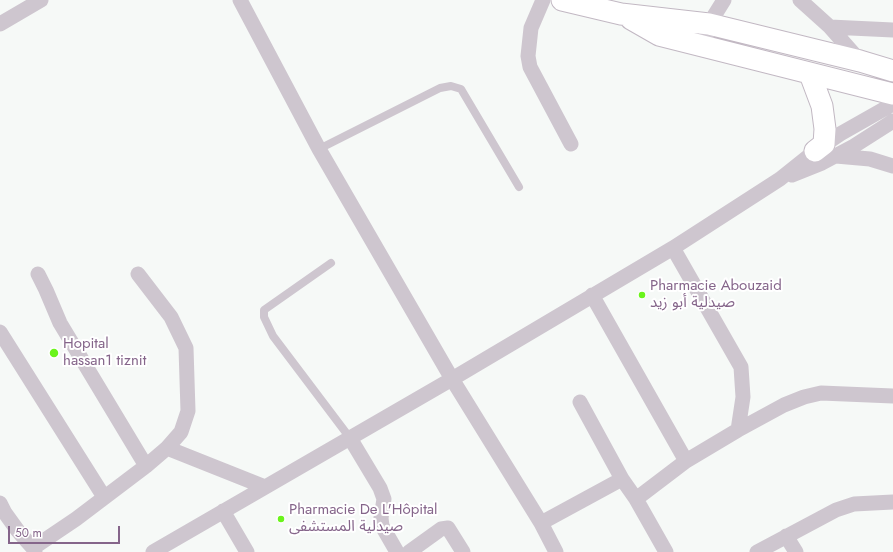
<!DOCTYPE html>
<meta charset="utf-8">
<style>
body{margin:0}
#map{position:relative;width:893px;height:552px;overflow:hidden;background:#f6f9f7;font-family:Jost,sans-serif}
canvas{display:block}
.scale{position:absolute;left:8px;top:526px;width:112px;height:18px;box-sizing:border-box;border:2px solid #85658a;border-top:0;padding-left:5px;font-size:12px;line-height:14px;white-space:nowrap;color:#85658a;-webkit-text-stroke:3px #fff;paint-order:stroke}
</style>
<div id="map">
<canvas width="893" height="552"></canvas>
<div class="scale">50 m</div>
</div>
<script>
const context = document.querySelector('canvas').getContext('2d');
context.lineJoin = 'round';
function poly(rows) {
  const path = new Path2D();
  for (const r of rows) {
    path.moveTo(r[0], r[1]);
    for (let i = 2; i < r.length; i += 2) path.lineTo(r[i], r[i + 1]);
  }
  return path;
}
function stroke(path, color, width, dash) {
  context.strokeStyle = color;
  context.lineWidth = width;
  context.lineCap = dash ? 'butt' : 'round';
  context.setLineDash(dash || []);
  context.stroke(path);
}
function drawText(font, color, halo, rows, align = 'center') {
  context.font = font + ' Jost,"Noto Sans Arabic",sans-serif';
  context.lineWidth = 4;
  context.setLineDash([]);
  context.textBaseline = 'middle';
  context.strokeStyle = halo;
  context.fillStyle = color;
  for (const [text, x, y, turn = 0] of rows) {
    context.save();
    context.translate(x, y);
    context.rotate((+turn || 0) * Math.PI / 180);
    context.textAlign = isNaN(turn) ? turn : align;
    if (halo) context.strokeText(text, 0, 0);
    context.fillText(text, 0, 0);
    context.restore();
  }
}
const lane = poly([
 [319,149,440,88,451,86,461,89,519,187],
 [331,263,264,310,264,317,273,336,350,438]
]);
const street = poly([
 [240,0,319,149,452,379,541,523,556,552],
 [543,0,531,28,528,56,530,67,571,144],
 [800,0,830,27,860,61],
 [0,24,41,0],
 [830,27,893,30],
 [704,46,709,24,724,0],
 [836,156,870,159,893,166],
 [792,175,822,163,854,146,893,121],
 [673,248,741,367,743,397,738,430],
 [38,274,46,290,60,323,146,466],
 [592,295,686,461],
 [0,332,104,497],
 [580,402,622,479,636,499,666,552],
 [350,438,380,488,384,499,381,518,382,526,397,552],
 [167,448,265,487],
 [636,499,686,461,738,430,784,405,804,397,821,393,893,396],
 [0,503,5,513,18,531,33,548],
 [223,511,247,552],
 [541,523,622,479],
 [786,536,796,552],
 [35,552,33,548,76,519,146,466,167,448,181,432,188,411,186,348,171,317,138,274],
 [153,552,452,379,673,248,780,179,815,151,840,134,893,104],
 [409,552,441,529,448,528,463,552],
 [757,552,836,510,854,504,893,502]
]);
const secondary = poly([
 [562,0,621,14,709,24,860,61,893,71],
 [631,19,659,35,893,94],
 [810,74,822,106,825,129,824,144,815,151]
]);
const markers = [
 [642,295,4,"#6af41b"],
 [54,353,5,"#6af41b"],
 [281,519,4,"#6af41b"]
];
const poiNames = [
 ["Pharmacie Abouzaid",650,286],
 ["صيدلية أبو زيد",650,303],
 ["Hopital",63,344],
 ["hassan1 tiznit",63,361],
 ["Pharmacie De L'Hôpital",289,510],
 ["صيدلية المستشفى",289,527]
];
stroke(secondary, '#c2b8c3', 23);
stroke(lane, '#cec6cf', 8);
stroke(street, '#cec6cf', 15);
stroke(secondary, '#fff', 21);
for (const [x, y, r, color] of markers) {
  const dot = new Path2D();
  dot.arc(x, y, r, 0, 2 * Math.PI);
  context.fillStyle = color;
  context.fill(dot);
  stroke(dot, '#fff', 1.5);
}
drawText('15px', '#85658a', '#fff', poiNames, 'left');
</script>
